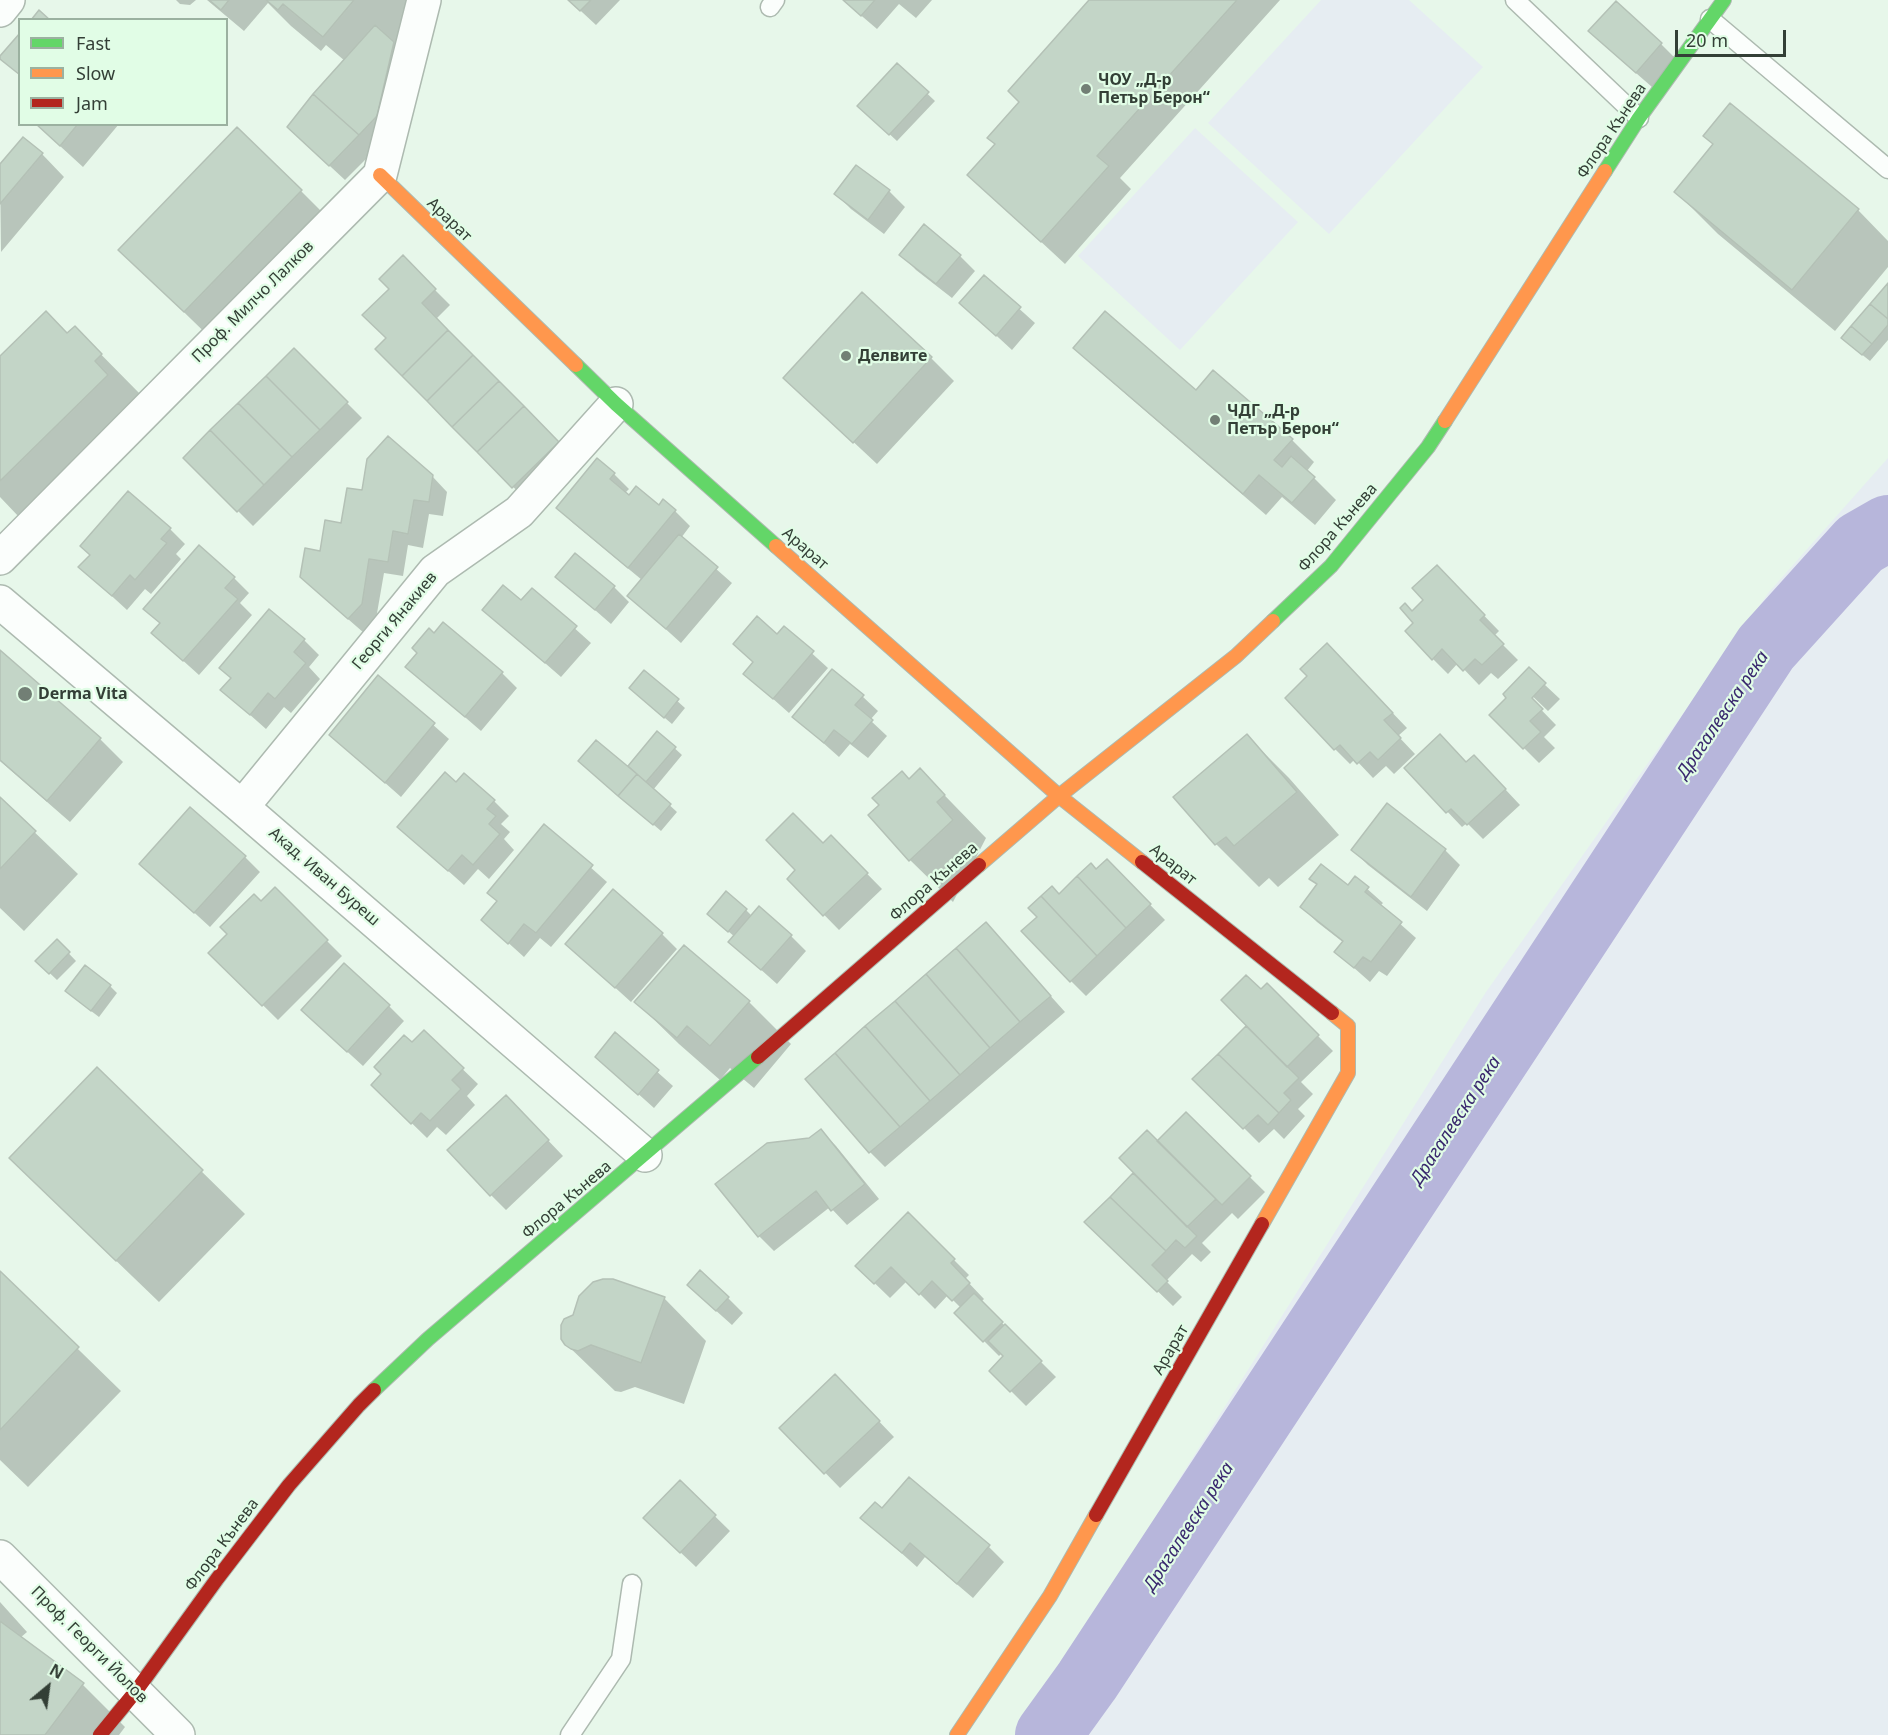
<!DOCTYPE html>
<meta charset="utf-8">
<style>
body{margin:0}
#map{position:relative;width:1888px;height:1735px;overflow:hidden;background:#e7f7ea;font-family:"Noto Sans",sans-serif}
canvas{display:block}
.legend{position:absolute;left:18px;top:18px;width:210px;height:108px;box-sizing:border-box;background:#e1fde6;border:2px solid #9bb1a0;margin:0;padding:8px 10px;list-style:none;font-size:18px;color:#333f36}
.legend li{display:flex;align-items:center;gap:12px;height:30px}
.legend b{width:30px;border:2px solid #9bb1a0}
.north{position:absolute;left:18px;top:1657px;width:60px;height:60px;-webkit-text-stroke:4px #e1fde6;paint-order:stroke;rotate:29deg;font-size:16px;font-weight:700;line-height:24px;text-align:center;color:#333f36}
.north::after{content:'';display:block;margin:auto;width:21px;height:27px;background:#333f36;clip-path:polygon(50% 0,100% 100%,50% 72%,0 100%)}
.scale{position:absolute;left:1675px;top:30px;width:111px;height:27px;box-sizing:border-box;border:3px solid #333f36;border-top:0;padding-left:8px;font-size:18px;line-height:21px;white-space:nowrap;color:#333f36;-webkit-text-stroke:4px #e1fde6;paint-order:stroke}
</style>
<div id="map">
<canvas width="1888" height="1735"></canvas>
<ul class="legend">
<li><b style="height:8px;background:#63d668"></b>Fast</li>
<li><b style="height:8px;background:#ff974d"></b>Slow</li>
<li><b style="height:8px;background:#b3261e"></b>Jam</li>
</ul>
<div class="north">N</div>
<div class="scale">20 m</div>
</div>
<script>
const context = document.querySelector('canvas').getContext('2d');
context.lineJoin = 'round';
function fill(path, color) {
  context.fillStyle = color;
  context.fill(path, 'evenodd');
}
function poly(rows) {
  const path = new Path2D();
  for (const r of rows) {
    path.moveTo(r[0], r[1]);
    for (let i = 2; i < r.length; i += 2) path.lineTo(r[i], r[i + 1]);
  }
  return path;
}
function stroke(path, color, width, dash) {
  context.strokeStyle = color;
  context.lineWidth = width;
  context.lineCap = dash ? 'butt' : 'round';
  context.setLineDash(dash || []);
  context.stroke(path);
}
function drawText(font, color, halo, rows, align = 'center') {
  context.font = font + ' "Noto Sans",sans-serif';
  context.lineWidth = 4.5;
  context.setLineDash([]);
  context.textBaseline = 'middle';
  context.strokeStyle = halo;
  context.fillStyle = color;
  for (const [text, x, y, turn = 0] of rows) {
    context.save();
    context.translate(x, y);
    context.rotate((+turn || 0) * Math.PI / 180);
    context.textAlign = isNaN(turn) ? turn : align;
    if (halo) context.strokeText(text, 0, 0);
    context.fillText(text, 0, 0);
    context.restore();
  }
}
const green = poly([
 [1321,0,1409,0,1483,67,1329,234,1208,123],
 [1195,128,1298,222,1180,350,1078,256],
 [1888,458,1888,1735,1018,1735,1486,992,1769,592]
]);
const shadow = poly([
 [176,0,196,0,190,5,180,4],
 [207,0,415,0,424,9,395,44,416,66,375,150,345,180,304,142,345,61,326,45,321,51,291,26,268,3,244,31],
 [569,0,620,0,596,25],
 [843,0,932,0,916,18,899,4,877,29],
 [1091,0,1280,0,1120,178,1131,189,1065,264,969,175,996,145,1021,102],
 [1661,44,1676,59,1652,87,1605,46],
 [897,65,935,101,897,141,859,106],
 [119,124,83,167,37,125,38,124],
 [1715,145,1858,210,1888,241,1888,267,1835,331,1718,234,1676,192],
 [42,154,64,177,1,252,0,166],
 [857,167,890,192,905,207,884,234,851,209,836,194],
 [301,191,343,233,227,354,120,250],
 [901,254,960,256,975,271,952,298,916,270],
 [403,258,450,305,436,319,573,458,528,502,378,349,388,338,391,289],
 [984,277,1035,323,1012,350,961,303],
 [1888,285,1888,340,1870,361,1850,345],
 [75,328,143,397,19,517,0,497,0,358,67,335],
 [1075,347,1196,392,1292,440,1314,462,1307,471,1336,500,1315,525,1282,497,1266,515,1098,370],
 [294,350,362,418,253,526,185,458],
 [931,358,954,381,877,464,785,378],
 [614,474,629,489,625,493,629,497,659,507,664,501,675,511,690,526,681,538,732,583,681,643,629,596,642,580,573,523,558,508],
 [432,476,447,492,443,516,429,514,423,548,408,545,403,576,384,573,376,619,364,633,317,592,321,553,363,492],
 [170,529,185,544,176,554,181,559,151,594,145,589,127,610,80,567],
 [1437,567,1499,631,1494,636,1518,660,1498,679,1491,673,1479,685,1458,663,1448,674,1433,659,1412,613,1426,600],
 [557,577,614,587,629,602,611,624],
 [234,578,249,593,240,603,252,615,199,675,169,648],
 [532,590,591,643,561,677,484,610,521,603],
 [784,628,828,668,789,713,745,674,754,663,735,644,777,636],
 [434,635,502,673,517,688,481,731,407,667],
 [304,640,319,655,309,667,320,679,291,713,284,707,266,729,222,690],
 [0,652,100,739,123,762,70,822,0,761],
 [1342,660,1407,728,1398,736,1415,754,1394,774,1386,766,1373,778,1355,759,1350,764,1335,749,1309,676],
 [1529,670,1560,699,1548,711,1527,691,1525,693,1556,725,1544,737,1555,748,1539,763,1491,715,1508,698],
 [645,672,685,708,672,724,638,695],
 [379,677,449,739,401,797,331,735],
 [862,696,878,711,870,720,887,736,868,758,850,744,839,757,794,717],
 [658,733,682,755,653,790,677,812,661,831,587,768,628,768],
 [1247,736,1289,778,1339,835,1278,887,1269,878,1259,887,1216,844,1175,797],
 [1467,764,1489,772,1520,805,1483,839,1467,823,1462,827,1406,768],
 [920,770,986,838,953,902,910,860,909,780],
 [456,784,494,801,509,816,501,824,510,832,504,839,514,850,489,879,478,869,464,885,399,827],
 [0,799,78,874,24,931,0,908],
 [544,826,607,882,551,947,540,938,524,957,483,920,498,902],
 [831,837,882,889,839,930,789,879],
 [1353,850,1445,850,1460,865,1427,911,1368,865],
 [245,857,260,872,210,927,141,864],
 [1107,861,1165,920,1086,996,1071,981,1059,895,1096,871],
 [1311,878,1348,887,1355,878,1383,903,1380,906,1416,938,1387,976,1379,971,1370,982,1336,952,1344,943,1317,922,1302,907,1318,886],
 [275,889,342,956,278,1020,210,953],
 [746,910,752,916,791,936,806,951,777,984,730,942,735,937,716,921],
 [986,924,1065,1012,885,1167,870,1152],
 [662,934,677,949,631,1002,567,944],
 [57,941,76,961,57,980,37,961],
 [1267,985,1333,1051,1301,1082,1313,1094,1298,1109,1305,1116,1284,1139,1274,1129,1259,1143,1195,1079,1248,1026,1261,991],
 [110,986,117,993,99,1017,74,998],
 [636,1002,749,1002,791,1044,754,1088,730,1068,720,1080,679,1044],
 [389,1006,404,1021,363,1066,318,1025],
 [424,1032,478,1084,467,1096,475,1105,446,1135,437,1127,427,1138,388,1100,412,1044],
 [616,1035,673,1086,654,1108,597,1057],
 [97,1069,245,1214,159,1302,53,1200],
 [521,1112,563,1156,506,1210,491,1195],
 [1186,1114,1265,1192,1238,1219,1232,1213,1202,1243,1211,1252,1201,1262,1192,1254,1166,1281,1182,1297,1173,1306,1086,1222,1135,1173,1157,1143],
 [821,1131,836,1146,879,1199,847,1225,830,1207,774,1251,759,1236,810,1140],
 [908,1214,969,1275,965,1279,984,1299,981,1302,1056,1377,1026,1406,991,1371,1005,1356,1002,1353,999,1356,956,1313,961,1308,948,1295,935,1309,907,1281,890,1298,857,1266],
 [0,1273,121,1391,28,1487,0,1460],
 [664,1298,706,1341,684,1404,635,1387,621,1392,615,1391,566,1344],
 [728,1298,743,1313,732,1325,704,1300],
 [850,1391,894,1437,840,1488,782,1428],
 [680,1482,730,1531,696,1567,660,1533],
 [882,1510,989,1547,1004,1562,973,1598,925,1557,917,1567,862,1518],
 [0,1602,27,1632,20,1638,83,1685,125,1727,119,1735,0,1735]
]);
const river = poly([
 [1048,1735,1087,1681,1766,648,1860,544,1888,528]
]);
const building = poly([
 [209,0,229,0,221,10,209,0],
 [266,0,354,0,323,37,283,4,278,10,266,0],
 [568,0,591,0,580,11,568,0],
 [843,0,875,0,861,16,843,0],
 [1089,0,1237,0,1097,156,1109,166,1041,242,967,175,995,144,987,138,1019,102,1008,91,1089,0],
 [1616,1,1662,43,1636,73,1588,31,1616,1],
 [39,10,50,20,31,20,39,10],
 [375,25,394,42,377,116,359,135,313,94,375,25],
 [20,33,20,75,0,59,0,56,20,33],
 [897,63,929,92,889,135,857,106,897,63],
 [313,94,359,135,329,166,287,127,313,94],
 [1730,103,1859,209,1792,290,1674,192,1713,144,1703,136,1730,103],
 [36,124,78,124,60,146,36,124],
 [237,127,302,190,184,312,118,250,237,127],
 [23,137,43,153,0,204,0,164,23,137],
 [856,165,890,190,868,220,834,194,856,165],
 [924,224,961,255,936,284,899,255,924,224],
 [403,255,436,289,422,303,448,330,402,376,375,349,386,338,362,315,389,289,379,279,403,255],
 [984,275,1021,307,996,336,959,303,984,275],
 [1888,283,1888,319,1870,304,1888,283],
 [862,292,932,357,853,443,783,378,862,292],
 [1870,304,1888,319,1888,325,1872,344,1851,326,1870,304],
 [46,311,67,333,75,326,102,354,95,361,108,375,0,481,0,356,46,311],
 [1105,311,1196,390,1213,370,1293,439,1274,460,1282,467,1291,456,1315,477,1292,503,1259,475,1243,494,1073,348,1105,311],
 [1851,326,1872,344,1862,355,1841,338,1851,326],
 [448,330,473,355,427,401,402,376,448,330],
 [294,348,348,402,320,430,266,376,294,348],
 [473,355,499,381,452,427,427,401,473,355],
 [266,376,320,430,292,457,238,403,266,376],
 [499,381,524,406,477,452,452,427,499,381],
 [238,403,292,457,264,485,210,430,238,403],
 [524,406,559,442,512,488,477,452,524,406],
 [210,430,264,485,237,512,183,458,210,430],
 [388,436,433,475,429,502,414,500,408,534,393,531,388,562,369,559,362,604,348,619,300,577,305,548,320,551,325,520,341,523,347,488,362,490,367,459,388,436],
 [597,458,615,473,610,479,629,495,636,486,659,505,663,499,676,510,628,568,556,508,597,458],
 [128,491,171,528,161,539,167,543,135,580,130,575,112,596,78,567,90,555,80,546,128,491],
 [679,534,718,567,666,629,627,596,679,534],
 [199,545,235,577,225,588,238,599,183,661,151,633,160,623,143,609,199,545],
 [575,553,615,586,595,610,555,577,575,553],
 [1437,565,1485,615,1480,620,1504,644,1482,665,1475,659,1463,671,1442,649,1432,660,1405,631,1413,623,1400,608,1405,603,1412,611,1423,600,1412,588,1437,565],
 [503,585,521,600,532,588,577,626,545,663,482,610,503,585],
 [269,609,305,639,294,652,306,663,275,699,268,693,250,715,220,690,231,678,219,668,269,609],
 [757,616,777,634,784,626,814,651,773,699,743,674,753,662,733,644,757,616],
 [443,622,503,672,465,717,405,667,417,653,412,648,429,628,434,633,443,622],
 [1327,643,1393,713,1384,720,1401,738,1378,760,1370,752,1357,764,1340,745,1334,750,1285,698,1307,676,1300,669,1327,643],
 [0,650,101,738,47,801,0,760,0,650],
 [1529,667,1546,683,1532,698,1543,709,1530,721,1541,732,1523,749,1489,715,1506,698,1503,694,1529,667],
 [832,669,864,695,855,705,873,720,852,744,834,730,824,743,792,717,832,669],
 [644,670,679,699,664,718,629,688,644,670],
 [378,675,435,723,385,783,329,735,378,675],
 [657,731,676,747,646,782,628,766,657,731],
 [1247,734,1297,792,1234,846,1226,837,1215,845,1173,797,1247,734],
 [1440,734,1466,762,1474,755,1506,789,1467,825,1451,809,1446,813,1404,768,1440,734],
 [596,740,637,774,618,796,578,761,596,740],
 [920,768,945,795,937,802,953,820,909,861,868,815,879,805,872,798,902,771,909,779,920,768],
 [445,772,456,782,464,773,495,800,487,809,496,816,489,824,500,834,473,865,462,855,448,871,397,827,445,772],
 [637,774,671,804,653,825,618,796,637,774],
 [0,797,36,831,0,869,0,797],
 [1387,803,1446,849,1411,897,1351,850,1387,803],
 [190,807,246,856,194,913,139,864,190,807],
 [793,813,823,843,831,835,868,873,823,916,787,879,795,870,766,840,793,813],
 [544,824,593,865,536,933,524,924,508,944,481,920,497,901,487,893,544,824],
 [1107,859,1151,904,1126,928,1077,876,1091,863,1096,869,1107,859],
 [1321,864,1348,885,1355,876,1369,887,1365,892,1402,922,1371,962,1363,957,1354,968,1334,952,1343,941,1300,907,1317,884,1309,879,1321,864],
 [1077,876,1126,928,1097,956,1041,896,1052,886,1059,894,1077,876],
 [275,887,328,940,262,1006,208,953,227,934,220,927,254,894,261,901,275,887],
 [613,889,663,933,615,988,565,944,613,889],
 [726,891,747,909,728,932,707,914,726,891],
 [1041,896,1097,956,1070,982,1021,931,1037,917,1028,908,1041,896],
 [759,906,792,935,761,970,728,942,759,906],
 [986,922,1051,996,1020,1022,956,948,986,922],
 [57,939,70,952,49,974,35,961,57,939],
 [684,945,750,1001,710,1046,687,1026,677,1038,634,1002,684,945],
 [956,948,1020,1022,990,1048,926,974,956,948],
 [344,963,390,1005,347,1052,301,1010,344,963],
 [85,965,111,985,91,1011,65,991,85,965],
 [926,974,990,1048,960,1075,895,1001,926,974],
 [1246,975,1261,989,1267,983,1319,1035,1287,1067,1221,1000,1246,975],
 [895,1001,960,1075,930,1101,865,1026,895,1001],
 [865,1026,930,1101,900,1127,835,1053,865,1026],
 [1246,1026,1299,1078,1284,1093,1291,1100,1279,1113,1218,1054,1246,1026],
 [424,1030,464,1068,452,1080,461,1089,430,1121,421,1113,411,1124,371,1085,381,1074,374,1067,404,1035,412,1042,424,1030],
 [615,1032,659,1070,638,1095,595,1057,615,1032],
 [835,1053,900,1127,869,1153,805,1079,835,1053],
 [1218,1054,1279,1113,1268,1125,1258,1115,1243,1129,1192,1079,1218,1054],
 [97,1067,203,1170,116,1261,9,1158,97,1067],
 [506,1095,549,1140,490,1196,447,1150,506,1095],
 [1186,1112,1251,1176,1222,1205,1157,1141,1186,1112],
 [821,1129,865,1184,831,1211,816,1191,758,1237,715,1184,767,1143,809,1138,821,1129],
 [1147,1130,1216,1199,1187,1227,1119,1158,1147,1130],
 [1133,1173,1197,1236,1185,1248,1176,1240,1166,1251,1110,1197,1133,1173],
 [1110,1197,1166,1251,1152,1265,1168,1281,1157,1292,1084,1222,1110,1197],
 [908,1212,955,1259,951,1263,970,1283,952,1301,932,1281,919,1295,891,1267,874,1284,855,1266,908,1212],
 [700,1270,729,1297,716,1311,687,1285,700,1270],
 [0,1271,79,1347,0,1430,0,1271],
 [603,1279,613,1279,665,1297,641,1363,591,1345,578,1351,571,1349,565,1345,561,1339,561,1325,564,1319,573,1315,579,1296,593,1282,603,1279],
 [974,1293,1003,1322,983,1342,954,1313,974,1293],
 [1005,1324,1042,1361,1010,1392,989,1371,1003,1356,988,1341,1005,1324],
 [835,1374,880,1421,824,1474,779,1428,835,1374],
 [909,1477,990,1545,957,1584,910,1543,902,1553,860,1518,875,1502,882,1508,909,1477],
 [680,1480,716,1515,680,1553,643,1518,680,1480],
 [0,1621,84,1683,45,1735,0,1735,0,1621]
]);
const lane = poly([
 [1515,0,1639,118],
 [770,7,775,0],
 [1710,19,1888,169],
 [570,1735,621,1659,632,1584]
]);
const street = poly([
 [0,10,8,0],
 [0,558,380,175,424,0],
 [0,602,242,807,645,1155],
 [242,807,435,571,519,512,616,404],
 [0,1557,178,1735]
]);
const fast = poly([
 [1605,171,1639,118,1724,0],
 [576,365,616,404,776,546],
 [1273,621,1331,566,1428,447,1445,421],
 [374,1390,428,1339,758,1057]
]);
const slow = poly([
 [380,175,576,365],
 [1445,421,1605,171],
 [776,546,1059,796,1142,862],
 [979,865,1059,796,1236,656,1273,621],
 [1262,1224,1348,1073,1348,1026,1332,1013],
 [957,1735,1050,1596,1096,1515]
]);
const jam = poly([
 [1142,862,1332,1013],
 [758,1057,979,865],
 [1096,1515,1262,1224],
 [100,1735,136,1691,217,1579,289,1485,359,1405,374,1390]
]);
const markers = [
 [1086,89,6,"#727f75"],
 [846,356,6,"#727f75"],
 [1215,420,6,"#727f75"],
 [25,694,8,"#727f75"]
];
const poiNames = [
 ["ЧОУ „Д-р",1098,80],
 ["Петър Берон“",1098,98],
 ["Делвите",858,356],
 ["ЧДГ „Д-р",1227,411],
 ["Петър Берон“",1227,429],
 ["Derma Vita",38,694]
];
const streetNames = [
 ["Флора Кънева",1612,131,-56],
 ["Арарат",449,220,44],
 ["Проф. Милчо Лалков",253,302,-45],
 ["Флора Кънева",1338,528,-49],
 ["Арарат",805,549,41],
 ["Георги Янакиев",395,621,-50],
 ["Арарат",1173,865,39],
 ["Акад. Иван Буреш",324,877,41],
 ["Флора Кънева",934,882,-41],
 ["Флора Кънева",567,1200,-40],
 ["Арарат",1171,1350,-60],
 ["Флора Кънева",222,1545,-53],
 ["Проф. Георги Йолов",89,1645,45]
];
const waterNames = [
 ["Драгалевска река",1723,715,-56],
 ["Драгалевска река",1456,1121,-57],
 ["Драгалевска река",1189,1527,-57]
];
fill(green, '#e6edf2');
fill(shadow, '#0003');
stroke(river, '#b7b6db', 66);
fill(building, '#c3d5c7');
stroke(building, '#b4c1b6', 1.5);
stroke(lane, '#adbab0', 21);
stroke(street, '#adbab0', 36);
stroke(fast, '#adbab0', 16);
stroke(slow, '#adbab0', 16);
stroke(jam, '#adbab0', 16);
stroke(lane, '#fbfefc', 18);
stroke(street, '#fbfefc', 33);
stroke(fast, '#63d668', 14);
stroke(slow, '#ff974d', 14);
stroke(jam, '#b3261e', 14);
for (const [x, y, r, color] of markers) {
  const dot = new Path2D();
  dot.arc(x, y, r, 0, 2 * Math.PI);
  context.fillStyle = color;
  context.fill(dot);
  stroke(dot, '#e1fde6', 2);
}
drawText('bold 16px', '#333f36', '#e1fde6', poiNames, 'left');
drawText('16px', '#333f36', '#e1fde6', streetNames);
drawText('italic 18px', '#39286e', '#e1fde6', waterNames);
</script>
